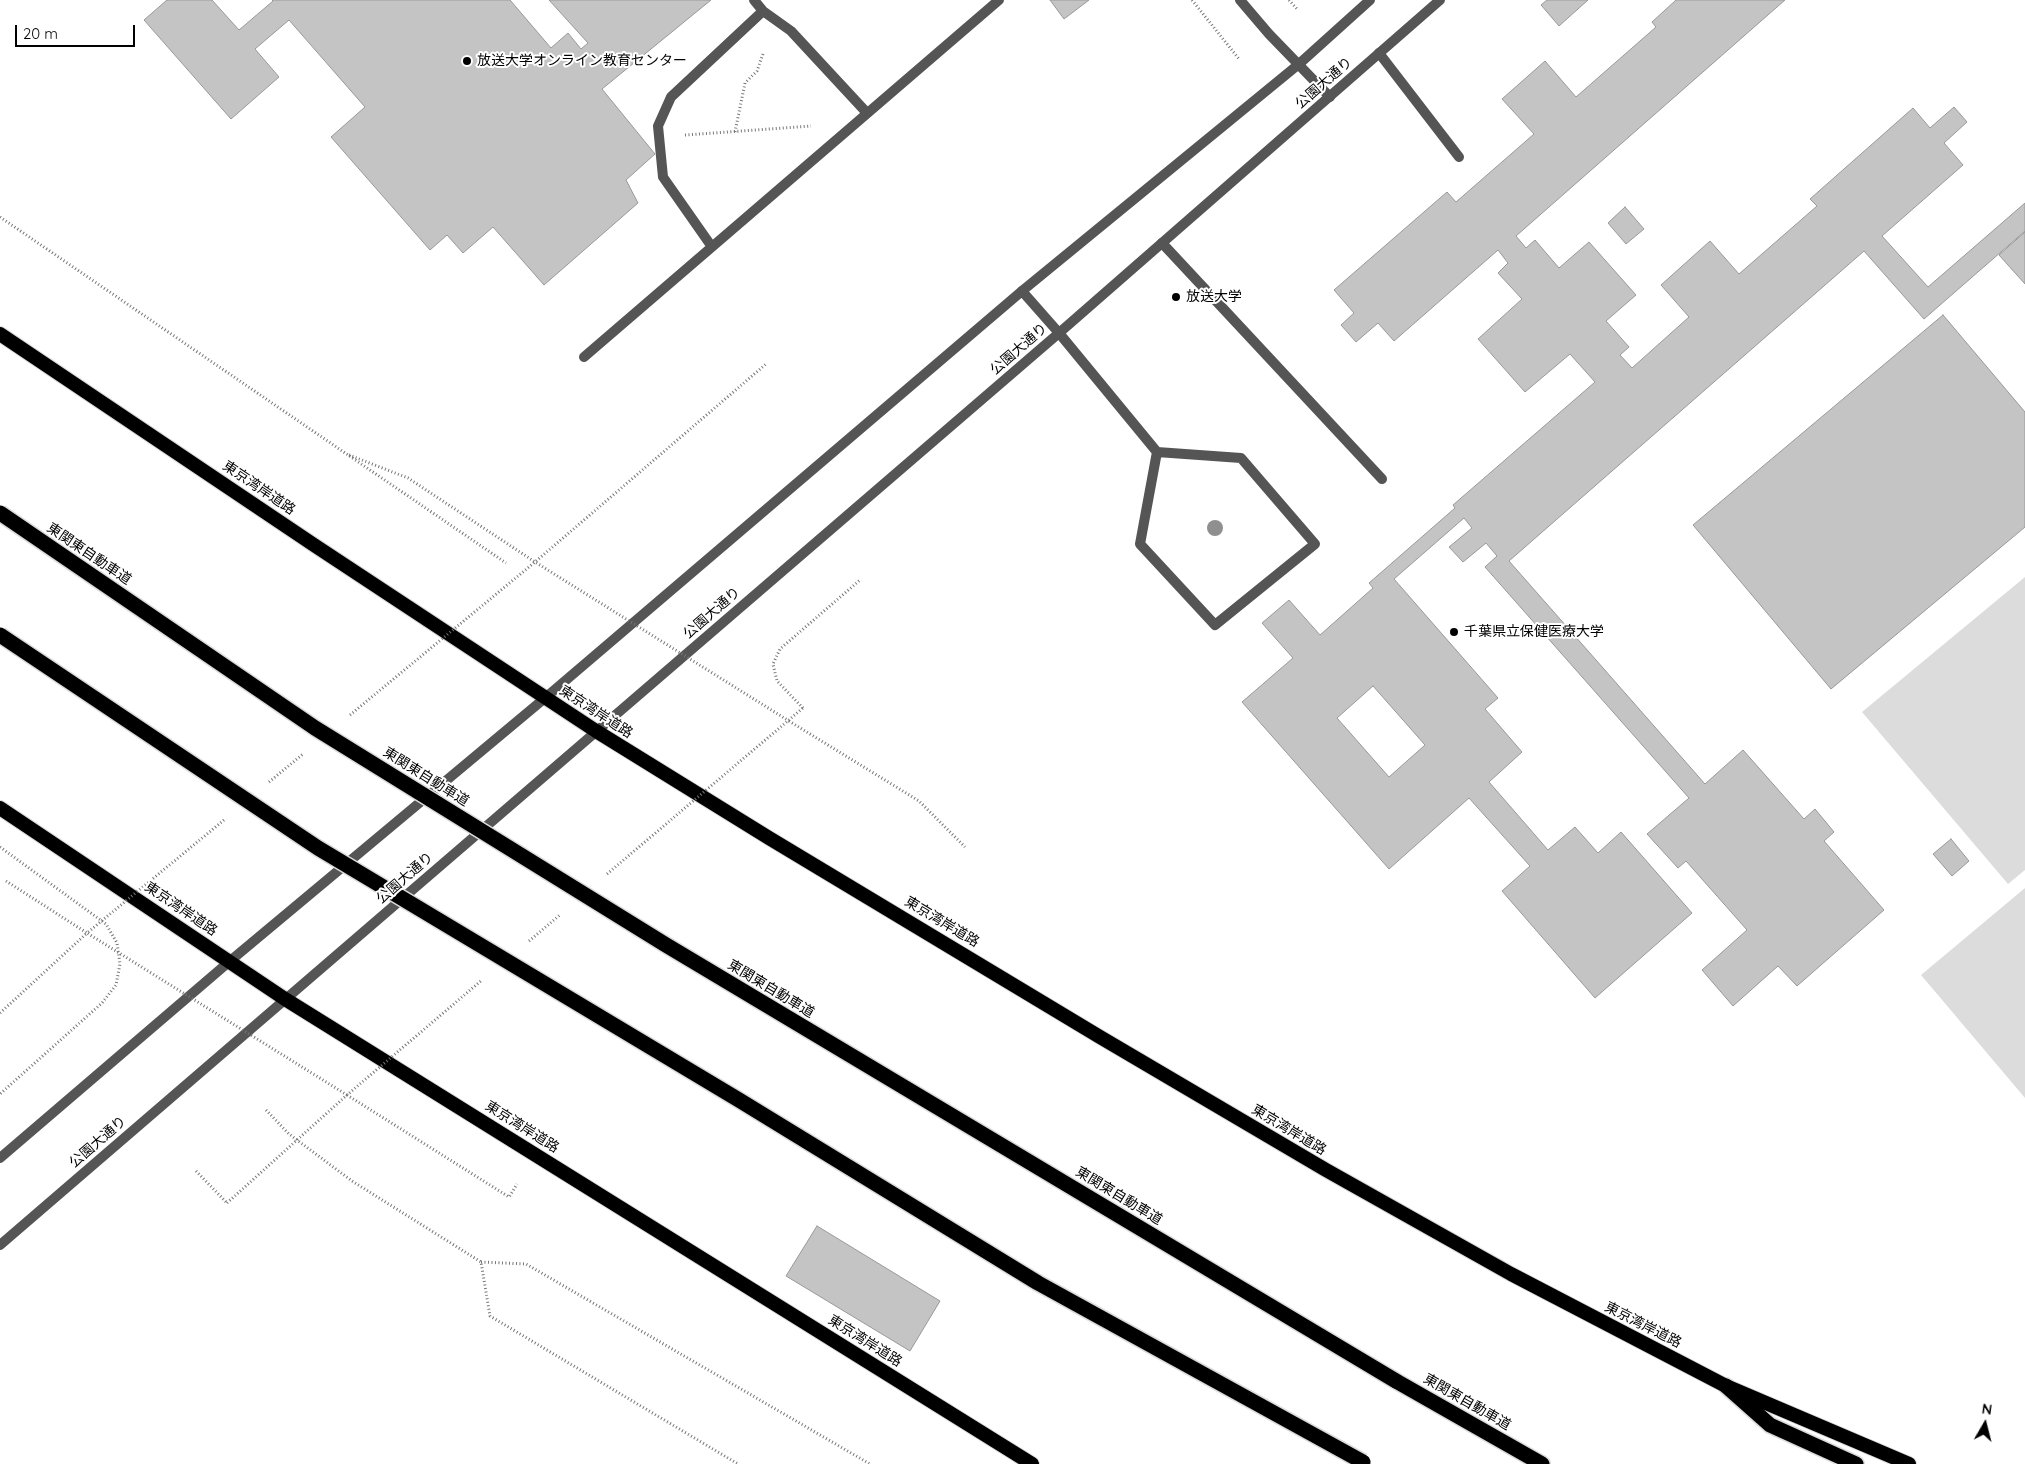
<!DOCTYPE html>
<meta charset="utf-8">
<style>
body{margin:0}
#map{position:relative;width:2025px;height:1464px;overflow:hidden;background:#fff;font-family:Quicksand,sans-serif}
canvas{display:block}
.north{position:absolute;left:1960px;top:1399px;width:50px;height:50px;-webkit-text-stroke:4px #fff;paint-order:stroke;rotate:8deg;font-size:14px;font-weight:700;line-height:20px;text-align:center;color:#000}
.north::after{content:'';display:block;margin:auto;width:18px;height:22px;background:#000;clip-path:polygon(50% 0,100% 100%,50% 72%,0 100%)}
.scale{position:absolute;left:15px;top:25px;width:120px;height:22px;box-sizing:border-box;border:2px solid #000;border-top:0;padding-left:6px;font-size:15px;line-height:18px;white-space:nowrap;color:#000;-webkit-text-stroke:4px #fff;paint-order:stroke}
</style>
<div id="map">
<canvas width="2025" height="1464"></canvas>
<div class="north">N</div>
<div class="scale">20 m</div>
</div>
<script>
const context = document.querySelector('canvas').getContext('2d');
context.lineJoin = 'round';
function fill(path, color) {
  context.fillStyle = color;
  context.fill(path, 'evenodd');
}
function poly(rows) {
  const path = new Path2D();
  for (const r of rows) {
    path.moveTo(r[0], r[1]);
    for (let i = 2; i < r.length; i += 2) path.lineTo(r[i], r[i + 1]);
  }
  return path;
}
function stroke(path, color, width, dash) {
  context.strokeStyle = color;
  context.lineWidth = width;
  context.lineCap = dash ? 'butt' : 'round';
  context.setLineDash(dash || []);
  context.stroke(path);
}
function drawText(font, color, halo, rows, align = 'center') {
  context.font = font + ' Quicksand,"Noto Sans JP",sans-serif';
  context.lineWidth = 4;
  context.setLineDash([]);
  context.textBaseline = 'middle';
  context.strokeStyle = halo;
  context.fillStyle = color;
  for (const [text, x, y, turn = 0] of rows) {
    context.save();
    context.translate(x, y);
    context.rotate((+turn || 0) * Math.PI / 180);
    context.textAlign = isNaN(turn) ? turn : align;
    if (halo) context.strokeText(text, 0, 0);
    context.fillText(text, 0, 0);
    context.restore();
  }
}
const green = poly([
 [2025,577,2025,870,2008,884,1862,712],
 [2025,888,2025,1098,1921,975]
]);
const building = poly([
 [167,0,212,0,239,30,273,1,272,0,510,0,551,48,568,33,581,49,588,43,549,0,711,0,602,89,655,154,626,180,638,203,544,285,493,227,463,253,447,235,430,250,331,137,365,107,289,20,255,49,279,77,231,119,144,20,167,0],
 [1050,0,1089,0,1064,19,1050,0],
 [1547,0,1588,0,1559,26,1541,5,1547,0],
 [1676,0,1785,0,1516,236,1526,248,1535,240,1559,268,1589,242,1636,295,1606,321,1629,347,1620,355,1632,368,1689,317,1661,285,1710,241,1739,274,1817,206,1810,199,1913,108,1930,128,1954,107,1967,122,1944,143,1963,165,1882,236,1928,287,2025,203,2025,231,1924,319,1864,251,1509,561,1705,784,1743,750,1804,819,1815,809,1834,832,1824,841,1884,910,1797,986,1778,966,1733,1006,1702,970,1747,930,1686,861,1678,868,1647,834,1689,798,1485,567,1497,556,1486,543,1463,562,1449,547,1472,528,1464,518,1394,579,1498,698,1485,709,1522,752,1489,782,1548,850,1575,827,1598,853,1621,832,1692,913,1595,998,1502,891,1530,866,1469,798,1389,869,1242,702,1293,658,1262,623,1289,600,1320,635,1373,588,1369,583,1455,508,1453,505,1595,382,1570,354,1525,392,1478,339,1522,299,1498,273,1508,263,1498,250,1394,341,1378,323,1356,342,1341,325,1354,313,1334,290,1447,192,1456,202,1534,134,1502,99,1545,61,1576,97,1656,27,1652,22,1676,0],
 [1373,686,1425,745,1389,777,1337,718,1373,686],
 [1625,207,1644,229,1626,244,1608,223,1625,207],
 [2025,232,2025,284,1999,255,2025,232],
 [1943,315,2025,412,2025,527,1831,689,1693,525,1943,315],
 [1951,839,1969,861,1952,876,1933,854,1951,839],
 [817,1226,940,1301,910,1351,786,1276,817,1226]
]);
const path = poly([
 [1192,0,1239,59],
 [1289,0,1297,9],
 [735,132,745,83,757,71,763,54],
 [685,135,811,126],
 [0,217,506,563],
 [349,455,408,478,535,562,766,364],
 [803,708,777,681,773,664,780,649,860,580],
 [789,721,919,801,965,847],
 [0,847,106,924,117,943,120,964,116,985,102,1003,0,1094],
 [0,1013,87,933,6,881],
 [347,1095,509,1197,517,1184],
 [266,1110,289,1134,352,1181,481,1262,490,1316,738,1464],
 [196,1171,227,1203],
 [481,1262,526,1264,870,1464]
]);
const service = poly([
 [754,0,763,11,791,31,867,113],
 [1240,0,1269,34,1330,97],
 [1379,53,1459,157],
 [1162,243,1382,479],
 [712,247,663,177,658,126,671,97,763,11],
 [1022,291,1059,333,1157,452,1241,458,1315,544,1215,625,1140,544,1157,452],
 [584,357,999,0]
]);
const tertiary = poly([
 [0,1158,230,961,545,698,1022,291,1299,64,1370,0],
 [0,1245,1059,333,1440,0]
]);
const trunk = poly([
 [0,334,314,545,596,731,769,838,1100,1037,1326,1170,1511,1274,1726,1386,1909,1464],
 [0,808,285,999,1032,1464]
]);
const motorway = poly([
 [1396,1381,1542,1464],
 [1726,1386,1770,1425,1856,1464]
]);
const pathBridge = poly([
 [350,715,535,562,789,721],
 [269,782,303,754],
 [224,820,87,933,347,1095],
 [607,874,803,708],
 [529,941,561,914],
 [227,1203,347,1095,482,980]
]);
const motorwayBridge = poly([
 [0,513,315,728,666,945,1396,1381],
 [0,635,318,848,739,1100,1038,1283,1363,1462]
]);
const trees = [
 [1215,528]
];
const markers = [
 [467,61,5,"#000"],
 [1176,297,5,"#000"],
 [1454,632,5,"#000"]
];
const poiNames = [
 ["放送大学オンライン教育センター",477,61],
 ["放送大学",1186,297],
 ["千葉県立保健医療大学",1464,632]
];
const streetNames = [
 ["公園大通り",1324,83,-41],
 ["公園大通り",1019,349,-41],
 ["東京湾岸道路",259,488,34],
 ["東関東自動車道",89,554,34],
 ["公園大通り",712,613,-41],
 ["東京湾岸道路",596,712,33],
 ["東関東自動車道",426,777,32],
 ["公園大通り",405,878,-41],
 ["東京湾岸道路",181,909,34],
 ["東京湾岸道路",942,922,31],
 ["東関東自動車道",771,989,31],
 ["東京湾岸道路",522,1127,32],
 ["東京湾岸道路",1289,1130,31],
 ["公園大通り",98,1142,-41],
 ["東関東自動車道",1119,1196,31],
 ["東京湾岸道路",1643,1325,27],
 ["東京湾岸道路",865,1341,32],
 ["東関東自動車道",1467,1402,30]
];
fill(green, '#dcdcdc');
fill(building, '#c4c4c4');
stroke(building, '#999', 1);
stroke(trunk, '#dbdbdb', 16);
stroke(motorway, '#dbdbdb', 18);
stroke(path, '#777', 3, [1, 2.5]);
stroke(service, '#555', 10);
stroke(tertiary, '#555', 10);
stroke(trunk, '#000', 14);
stroke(motorway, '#000', 15);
stroke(motorwayBridge, '#dbdbdb', 18, []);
stroke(pathBridge, '#777', 3, [1, 2.5]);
stroke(motorwayBridge, '#000', 15);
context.fillStyle = '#8f8f8f';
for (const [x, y] of trees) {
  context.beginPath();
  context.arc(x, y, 8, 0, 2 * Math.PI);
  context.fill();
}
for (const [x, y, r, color] of markers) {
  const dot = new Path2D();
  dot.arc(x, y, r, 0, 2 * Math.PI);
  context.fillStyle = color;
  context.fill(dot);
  stroke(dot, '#fff', 2);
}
drawText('14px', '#000', '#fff', poiNames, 'left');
drawText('14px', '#000', '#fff', streetNames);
</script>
